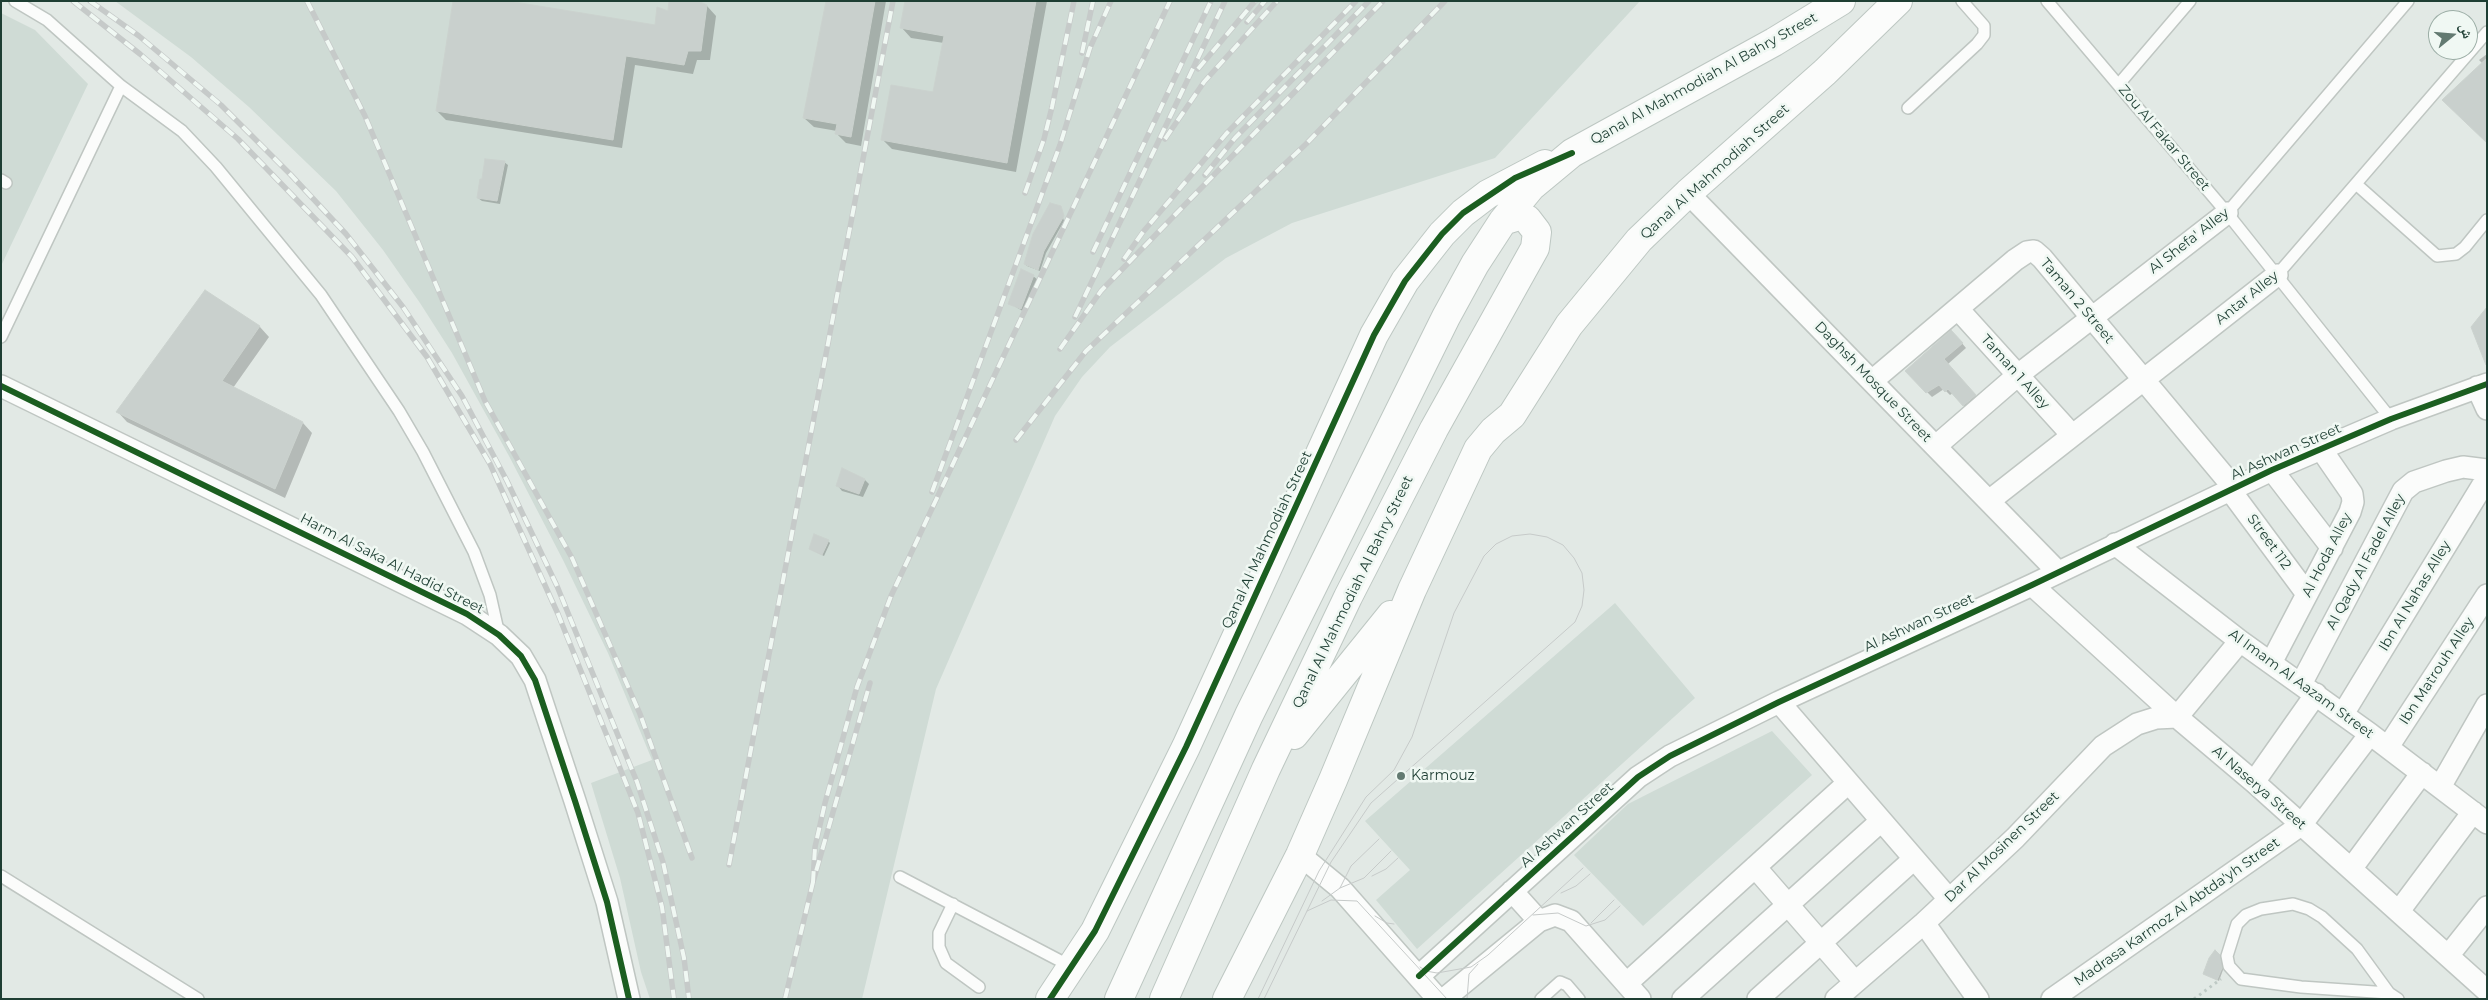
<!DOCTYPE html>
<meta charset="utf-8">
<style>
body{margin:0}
#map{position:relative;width:2488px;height:1000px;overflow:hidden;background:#e2e9e5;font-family:Montserrat,"Noto Naskh Arabic",sans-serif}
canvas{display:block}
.frame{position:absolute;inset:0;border:2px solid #1e3e33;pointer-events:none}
.north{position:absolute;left:2428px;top:10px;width:50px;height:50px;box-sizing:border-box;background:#f0f8f3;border:1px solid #9caea6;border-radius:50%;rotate:73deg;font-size:14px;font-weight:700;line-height:20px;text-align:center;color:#1e3e33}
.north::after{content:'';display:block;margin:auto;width:18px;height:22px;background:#637a71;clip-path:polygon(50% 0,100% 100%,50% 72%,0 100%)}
</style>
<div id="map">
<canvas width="2488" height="1000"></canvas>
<div class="frame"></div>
<div class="north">ش</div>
</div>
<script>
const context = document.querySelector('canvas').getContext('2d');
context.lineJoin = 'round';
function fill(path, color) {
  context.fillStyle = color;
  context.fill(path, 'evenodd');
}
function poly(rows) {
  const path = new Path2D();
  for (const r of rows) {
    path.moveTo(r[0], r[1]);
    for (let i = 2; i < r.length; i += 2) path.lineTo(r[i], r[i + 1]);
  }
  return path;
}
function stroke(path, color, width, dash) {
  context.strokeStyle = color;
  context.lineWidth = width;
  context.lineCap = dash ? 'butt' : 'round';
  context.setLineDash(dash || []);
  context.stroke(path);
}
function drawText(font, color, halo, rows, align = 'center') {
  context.font = font + ' Montserrat,sans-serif';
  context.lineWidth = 5;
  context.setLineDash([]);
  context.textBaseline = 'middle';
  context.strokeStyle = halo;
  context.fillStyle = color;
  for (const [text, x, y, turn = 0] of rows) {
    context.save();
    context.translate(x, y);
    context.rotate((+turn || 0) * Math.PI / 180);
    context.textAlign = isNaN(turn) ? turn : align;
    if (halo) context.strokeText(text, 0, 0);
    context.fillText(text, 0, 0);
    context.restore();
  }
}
const built = poly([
 [115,1,1640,1,1495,158,1292,223,1226,258,1110,347,1082,377,1055,416,936,689,862,999,650,999,641,972,620,878,591,783,652,760,608,653,563,560,509,456,452,353,420,303,383,250,336,191,249,107,191,57],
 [1,13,35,30,88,84,1,266],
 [1615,603,1695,698,1417,949,1376,900,1410,870,1365,821],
 [1772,731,1812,775,1643,926,1574,855,1628,804]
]);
const shadow = poly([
 [827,1,886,1,861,146,846,143,836,133,837,131,814,127,804,118],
 [906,1,1047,1,1016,172,892,149,882,139,934,94,944,43,911,38,902,28],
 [707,6,716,16,710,60,697,60,693,74,635,65,622,148,446,120,437,111,656,26,669,13],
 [2487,54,2487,142,2483,64,2479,60],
 [504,162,508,165,500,204,482,201,478,198],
 [1060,208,1064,221,1046,253,1040,271,1027,266,1025,264],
 [1033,276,1038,280,1026,313,1009,303],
 [206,291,260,327,269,337,233,388,303,423,312,433,285,498,127,422,118,412],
 [1956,336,1966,348,1948,364,1979,400,1968,410,1953,393,1950,395,1944,389,1932,397,1906,371],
 [842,470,865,480,869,484,863,497,842,491,838,486],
 [828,541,830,543,824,556,810,549],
 [2215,952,2221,958,2223,970,2219,981,2207,975]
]);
const building = poly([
 [453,1,508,1,655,25,657,7,668,11,669,1,698,1,707,5,701,51,688,51,684,65,626,56,613,140,436,111,453,1],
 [826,1,875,1,851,137,835,134,837,124,803,118,826,1],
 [905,1,1036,1,1007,163,881,140,891,85,933,92,944,36,900,28,905,1],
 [2487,58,2487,143,2442,100,2487,58],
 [485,159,505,161,497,201,477,198,480,179,482,179,485,159],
 [1050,203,1061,206,1064,216,1044,251,1038,270,1024,264,1033,234,1050,203],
 [1021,269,1034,275,1021,309,1008,304,1021,269],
 [205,290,260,326,222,381,303,422,275,489,116,412,205,290],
 [2487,307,2487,365,2486,365,2471,327,2487,307],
 [1951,330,1963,343,1944,359,1976,395,1963,406,1948,389,1945,392,1939,385,1926,393,1905,371,1951,330],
 [842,468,865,479,859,494,836,486,842,468],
 [814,534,829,540,822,555,809,549,814,534],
 [2215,950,2220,955,2222,968,2217,980,2203,974,2209,958,2215,950]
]);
const path = poly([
 [2194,999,2221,979]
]);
const lane = poly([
 [15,1,47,20,121,86,182,131,216,167,321,295,399,411,423,452,474,552,490,595,499,635],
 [2047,1,2227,213,2391,419],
 [2119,84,2190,1],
 [1908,108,1977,44,1984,35,1984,26,1962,1],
 [1,180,6,183],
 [2356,184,2437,256,2456,254,2465,247,2487,220],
 [2227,213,2408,1],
 [2277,275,2487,32],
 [1,337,121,86],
 [1,876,198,999],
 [900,877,1072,967],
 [953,904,939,933,939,947,946,963,979,987],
 [2389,993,2301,987,2241,979,2229,966,2227,956,2237,924,2246,915,2261,909,2293,904,2309,909,2322,917,2357,949,2389,993,2398,999],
 [1541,999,1560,982,1567,985,1579,999]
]);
const street = poly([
 [1688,193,2058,572],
 [1958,309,2072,435],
 [1872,381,2015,260,2027,252,2034,251,2042,258,2234,488],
 [1,386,467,614,499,635,521,656,535,680,575,801,607,902,629,999],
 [2477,387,2487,409],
 [1936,446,2018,375,2227,213],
 [2272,470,2332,548],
 [2230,490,2307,594],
 [1989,501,2277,275],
 [2115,544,2240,641,2370,734,2487,823],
 [2032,585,2177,717,2254,782,2487,991],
 [2271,663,2350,512,2353,502,2352,494,2321,449],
 [2301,684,2403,491,2414,482,2446,471,2463,467,2487,470],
 [1779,702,1949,899],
 [2343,714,2487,478],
 [2388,747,2487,595],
 [2254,782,2316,694],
 [2440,787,2487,705],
 [1300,855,1340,888,1438,999],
 [1755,867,1855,982],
 [2351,869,2422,773],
 [1512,891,1539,921],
 [2399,911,2473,812],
 [1924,923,1978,999],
 [2448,956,2487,907],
 [1419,976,1638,777,1670,756,1779,702,2032,585,2272,470,2391,419,2487,384],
 [1627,983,1848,783],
 [1444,999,1539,921,1555,915,1571,921,1640,999],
 [1683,999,1881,821],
 [1758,999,1914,859],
 [1836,999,1924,923,2015,838,2103,746,2137,724,2156,718,2177,717,2240,641],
 [2052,999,2301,825,2370,734]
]);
const secondary = poly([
 [1294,735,1391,615],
 [1050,999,1095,931,1186,747,1374,335,1405,281,1442,234,1463,213,1488,194,1545,164],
 [1119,999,1249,715,1446,317,1475,264,1503,221,1531,187,1572,153,1774,42,1841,1],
 [1164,999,1266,769,1348,597,1434,429,1535,248,1537,232,1527,219,1519,216,1503,221],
 [1227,999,1300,855,1333,780,1412,590,1478,449,1493,431,1512,415,1569,325,1639,240,1688,193,1825,72,1898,1]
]);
const tram = poly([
 [1372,876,1386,869,1398,858],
 [1340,888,1364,878,1391,851],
 [1561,893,1576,886,1590,874],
 [1322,901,1340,888,1351,866,1379,839],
 [1307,911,1331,900,1357,901,1447,999],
 [1533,915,1558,913,1586,926,1605,920,1620,906],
 [1375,916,1387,923,1394,924],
 [1591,923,1614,900],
 [1420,967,1426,971,1437,973,1471,967,1488,955,1583,868],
 [1258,999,1319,871,1366,797,1394,770,1412,737,1454,613,1484,556,1496,544,1512,536,1530,534,1547,537,1563,545,1574,558,1582,573,1584,590,1582,606,1575,622,1371,803,1331,862,1264,999],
 [1467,999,1469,974,1478,964]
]);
const rail = poly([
 [73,1,140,54,238,139,352,257,427,357,490,464,558,614,638,813,662,907,674,999],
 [90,1,139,36,221,105,291,175,346,234,403,307,462,396,507,481,557,586,637,782,663,862,684,958,689,999],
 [307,1,365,116,485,401,572,558,640,714,692,858],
 [1247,22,1265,1],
 [1082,53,1093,1],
 [1198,69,1255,1],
 [1165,139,1204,82,1277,1],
 [1205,175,1235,138,1369,1],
 [1025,193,1044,139,1052,107,1074,1],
 [1093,252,1211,1],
 [1124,259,1143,232,1226,134,1356,1],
 [1075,317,1225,1],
 [1060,349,1101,291,1383,1],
 [1016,440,1086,351,1306,144,1445,1],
 [932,492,1060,145,1090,48,1111,1],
 [729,865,893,1],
 [813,882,815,847,825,803,857,687,891,596,1170,1],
 [785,999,813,882,870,683]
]);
const cycleway = poly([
 [1,386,467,614,499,635,521,656,535,680,575,801,607,902,629,999],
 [1419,976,1638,777,1670,756,1779,702,2032,585,2272,470,2391,419,2487,384],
 [1050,999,1095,931,1186,747,1374,335,1405,281,1442,234,1463,213,1515,178,1572,153]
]);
const markers = [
 [1401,776,5,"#637a71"]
];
const streetNames = [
 ["Qanal Al Mahmodiah Al Bahry Street",1704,79,-29],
 ["Zou Al Fakar Street",2164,138,50],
 ["Qanal Al Mahmodiah Street",1715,172,-42],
 ["Al Shefa' Alley",2189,241,-38],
 ["Antar Alley",2247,298,-39],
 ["Taman 2 Street",2077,301,50],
 ["Taman 1 Alley",2015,372,48],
 ["Daghsh Mosque Street",1873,382,46],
 ["Al Ashwan Street",2286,452,-24],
 ["Qanal Al Mahmodiah Street",1267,540,-65],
 ["Street 112",2269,542,54],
 ["Al Hoda Alley",2327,555,-63],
 ["Al Qady Al Fadel Alley",2366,562,-62],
 ["Harm Al Saka Al Hadid Street",392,564,27],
 ["Qanal Al Mahmodiah Al Bahry Street",1353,592,-64],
 ["Ibn Al Nahas Alley",2415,596,-59],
 ["Al Ashwan Street",1919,623,-25],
 ["Ibn Matrouh Alley",2437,671,-57],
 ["Al Imam Al Aazam Street",2301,684,36],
 ["Al Naserya Street",2259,788,41],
 ["Al Ashwan Street",1567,825,-42],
 ["Dar Al Mosinen Street",2002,847,-44],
 ["Madrasa Karmoz Al Abtda'yh Street",2177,912,-35]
];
const poiNames = [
 ["Karmouz",1411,776]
];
fill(built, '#cfdbd5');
fill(shadow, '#0003');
fill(building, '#c9d0cd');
stroke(building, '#cbd2ce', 1);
stroke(lane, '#bfc6c2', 14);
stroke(street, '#bfc6c2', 24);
stroke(secondary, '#bdc7c2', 30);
stroke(path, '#bfcac6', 3, [2.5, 4]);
stroke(lane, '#fbfcfb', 11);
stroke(street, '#fbfcfb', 21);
stroke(secondary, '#fbfcfb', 28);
stroke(tram, '#c6cac9', 1);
stroke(rail, '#c6cac9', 5.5);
stroke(rail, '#f0f8f3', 4, [11]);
stroke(cycleway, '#1b5e20', 6);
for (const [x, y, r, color] of markers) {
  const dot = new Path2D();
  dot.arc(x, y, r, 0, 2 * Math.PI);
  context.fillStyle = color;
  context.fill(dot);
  stroke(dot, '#f0f8f3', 2);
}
drawText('14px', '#1e3e33', '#f0f8f3', streetNames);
drawText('14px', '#1e3e33', '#f0f8f3', poiNames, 'left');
</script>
